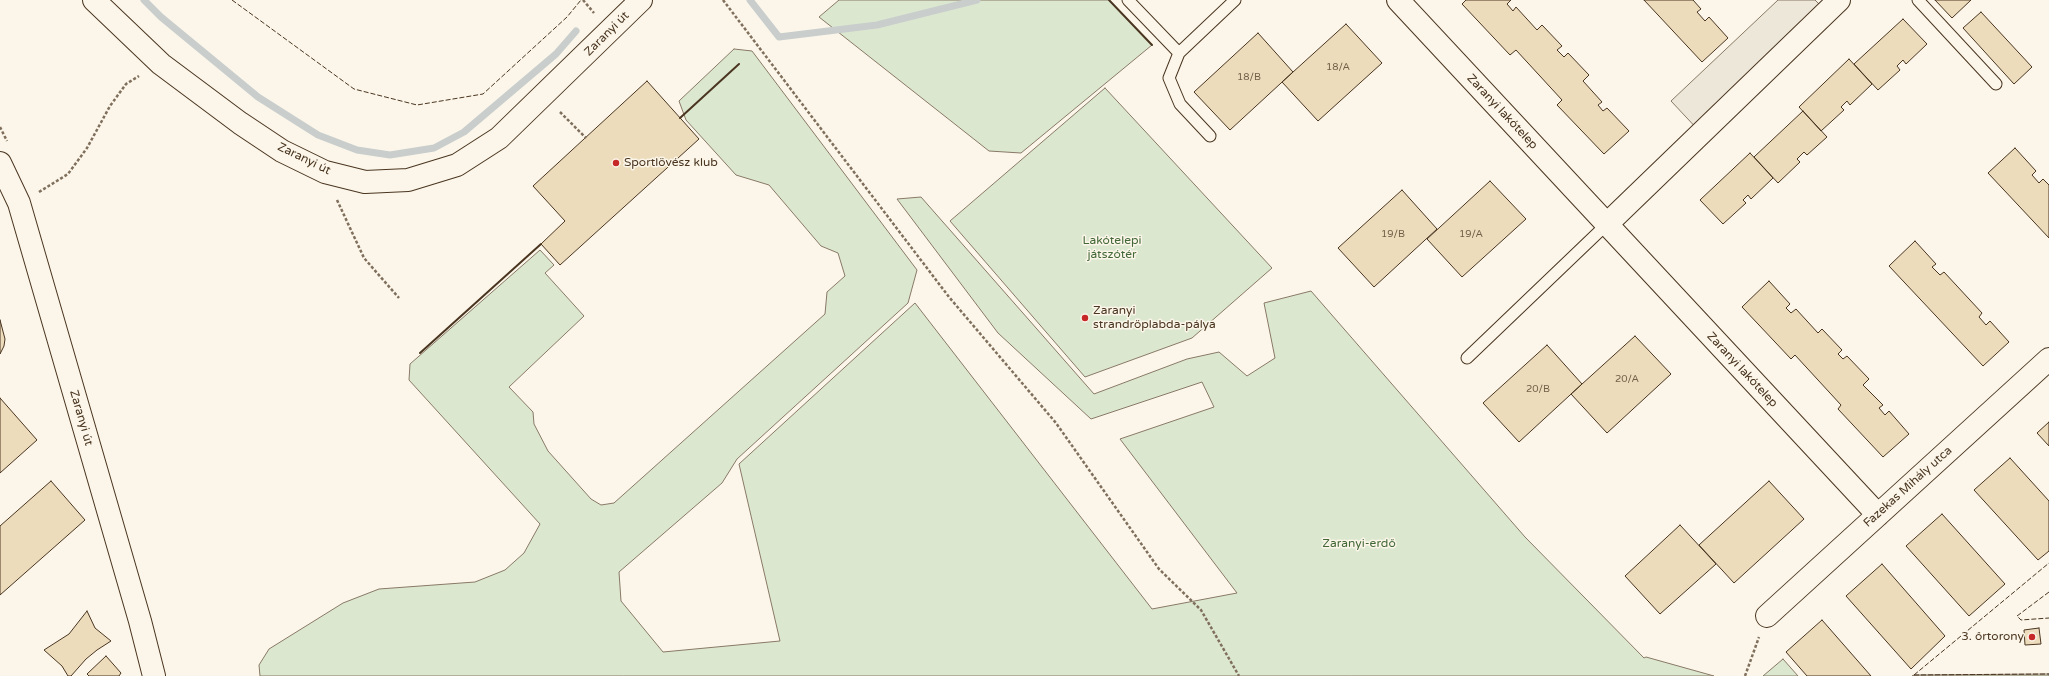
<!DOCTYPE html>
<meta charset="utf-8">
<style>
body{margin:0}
canvas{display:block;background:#fbf6e9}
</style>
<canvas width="2049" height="676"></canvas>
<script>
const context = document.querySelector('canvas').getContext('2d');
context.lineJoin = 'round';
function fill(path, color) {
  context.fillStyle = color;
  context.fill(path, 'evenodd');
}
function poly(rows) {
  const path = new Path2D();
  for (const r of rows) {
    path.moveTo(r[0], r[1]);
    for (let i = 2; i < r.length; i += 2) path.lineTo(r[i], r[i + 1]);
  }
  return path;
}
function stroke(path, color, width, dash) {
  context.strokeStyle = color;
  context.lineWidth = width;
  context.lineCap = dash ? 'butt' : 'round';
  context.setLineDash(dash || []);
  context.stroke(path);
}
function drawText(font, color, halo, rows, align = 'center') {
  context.font = font + ' "Varela Round",sans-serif';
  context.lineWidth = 3;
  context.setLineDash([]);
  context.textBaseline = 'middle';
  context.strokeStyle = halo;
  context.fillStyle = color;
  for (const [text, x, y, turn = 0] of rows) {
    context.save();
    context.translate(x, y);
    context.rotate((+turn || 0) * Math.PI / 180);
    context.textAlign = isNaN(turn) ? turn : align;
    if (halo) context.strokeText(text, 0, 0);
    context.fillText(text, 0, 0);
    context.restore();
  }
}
const green = poly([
 [839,0,1109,0,1152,45,1021,153,989,151,819,17,839,0],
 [734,49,752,51,917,270,908,303,737,459,722,483,619,572,621,601,663,652,780,641,739,464,915,303,1152,609,1237,593,1120,439,1214,407,1202,382,1091,419,998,333,897,199,921,197,1094,394,1187,359,1219,352,1247,376,1275,358,1264,303,1311,291,1525,537,1644,658,1646,657,1714,676,260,676,259,665,269,649,343,603,379,589,475,582,505,570,524,553,540,524,409,380,410,364,540,250,554,265,545,273,584,316,509,387,533,412,534,424,548,451,591,499,601,505,614,503,825,314,827,292,845,276,838,253,821,246,769,185,736,175,686,120,679,101,734,49],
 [1105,88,1272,268,1192,338,1085,377,950,221,1105,88],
 [1783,659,1798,676,1763,676,1783,659],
 [2049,674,2049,676,1912,676,1914,675,2049,674]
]);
const parking = poly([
 [1778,0,1815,0,1827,12,1701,133,1671,101,1778,0]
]);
const stream = poly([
 [144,0,161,17,258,97,318,135,357,150,390,155,434,148,464,132,556,54,576,31],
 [750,0,779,37,877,25,977,0]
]);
const building = poly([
 [1466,0,1511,0,1507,4,1513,11,1516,7,1537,30,1542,25,1562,46,1557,50,1564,57,1568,53,1589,75,1583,81,1602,102,1598,105,1603,111,1607,108,1629,131,1604,154,1557,105,1562,100,1516,50,1510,55,1462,4,1466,0],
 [1644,0,1693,0,1701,9,1697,12,1705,21,1709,17,1728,38,1702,62,1644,0],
 [1935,0,1971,0,1952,18,1935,0],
 [1981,12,2032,67,2014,84,1963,28,1981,12],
 [1903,19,1927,44,1906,64,1903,60,1897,66,1900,70,1878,90,1854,64,1903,19],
 [1346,24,1382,63,1318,121,1282,82,1346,24],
 [1258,33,1293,72,1230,130,1194,92,1258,33],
 [1849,59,1872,84,1850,105,1847,101,1841,107,1844,110,1821,131,1799,107,1849,59],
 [647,81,699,139,560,265,541,244,565,221,533,186,647,81],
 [1803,111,1827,137,1807,155,1804,152,1797,159,1800,162,1778,183,1754,157,1803,111],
 [2015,148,2036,171,2032,175,2039,183,2043,179,2049,185,2049,238,1988,173,2015,148],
 [1750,153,1773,178,1751,199,1748,195,1743,200,1746,203,1723,224,1700,200,1750,153],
 [1490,181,1526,219,1462,277,1427,239,1490,181],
 [1402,190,1437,229,1374,287,1338,248,1402,190],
 [1915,241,1936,264,1932,267,1940,275,1944,272,1982,313,1979,317,1986,325,1990,321,2009,342,1983,366,1889,266,1915,241],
 [1769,281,1790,304,1786,308,1791,313,1796,309,1818,333,1822,329,1842,350,1838,354,1843,359,1847,356,1869,379,1863,385,1883,405,1879,408,1885,415,1889,411,1909,434,1883,457,1838,409,1841,405,1795,355,1791,359,1742,307,1769,281],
 [0,320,5,339,4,346,0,354,0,320],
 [1635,336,1671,374,1607,433,1571,394,1635,336],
 [1547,345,1582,384,1519,442,1483,403,1547,345],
 [0,398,37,440,0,473,0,398],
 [2049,422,2049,446,2037,433,2049,422],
 [2010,458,2049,501,2049,551,2038,560,1974,490,2010,458],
 [51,481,85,520,0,595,0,526,51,481],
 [1769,481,1804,519,1734,583,1699,545,1769,481],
 [1942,514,2005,584,1969,616,1906,546,1942,514],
 [1680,525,1716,564,1660,614,1625,576,1680,525],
 [1882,564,1945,636,1911,669,1846,596,1882,564],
 [87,611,95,628,111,641,97,650,86,659,71,676,68,676,62,666,44,650,69,634,87,611],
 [1822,620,1871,676,1807,676,1786,652,1822,620],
 [2039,628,2041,644,2025,645,2024,630,2039,628],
 [106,656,121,673,119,676,89,676,87,674,106,656]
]);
const path = poly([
 [583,0,594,13],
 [723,0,949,297,1056,423,1159,569,1201,610,1239,676],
 [560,112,586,138],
 [0,127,7,141],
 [39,192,68,174,87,148,110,106,126,84,139,76],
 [337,200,364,258,399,298],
 [1745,676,1759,637]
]);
const lane = poly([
 [1128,0,1179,53],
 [1918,0,1996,84],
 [1210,136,1180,104,1169,78,1179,53,1235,0],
 [1467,358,1606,225]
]);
const street = poly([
 [94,0,161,64,240,123,282,151,325,172,365,182,408,180,457,165,499,138,641,0],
 [1398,0,1878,515],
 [0,163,19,203,140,621,154,676],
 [1606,225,1839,0],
 [1767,616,2049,359]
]);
const fence = poly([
 [232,0,354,89,417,105,483,94,567,17,581,0],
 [2049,592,2017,616,2021,620,2049,618],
 [1914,675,2049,563],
 [1914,675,2049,674]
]);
const wall = poly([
 [1109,0,1152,45],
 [680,118,739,64],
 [420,353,541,244]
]);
const markers = [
 [616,163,4,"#c62828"],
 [1085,318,4,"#c62828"],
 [2032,637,4,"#c62828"]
];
const numberNames = [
 ["18/A",1338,67],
 ["18/B",1249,77],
 ["19/B",1393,234],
 ["19/A",1471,234],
 ["20/A",1627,379],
 ["20/B",1538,389]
];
const streetNames = [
 ["Zaranyi út",607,34,-45],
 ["Zaranyi lakótelep",1502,112,47],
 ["Zaranyi út",304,159,26],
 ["Zaranyi lakótelep",1742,370,47],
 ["Zaranyi út",81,418,74],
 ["Fazekas Mihály utca",1908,487,-42]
];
const poiNames = [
 ["Sportlövész klub",624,163],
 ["Zaranyi",1093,311],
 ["strandröplabda-pálya",1093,325],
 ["3. őrtorony",2024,637,"right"]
];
const parkNames = [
 ["Lakótelepi",1112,241],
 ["játszótér",1112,255],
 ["Zaranyi-erdő",1359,544]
];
fill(green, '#dce7d0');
stroke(green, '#887966', 1);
fill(parking, '#ede7d9');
stroke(parking, '#887966', 1);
stroke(stream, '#c9cecd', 7);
fill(building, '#ecdcbc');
stroke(building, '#4a3520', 1);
stroke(lane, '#4a3520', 13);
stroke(street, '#4a3520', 24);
stroke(path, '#7f6f5c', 2.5, [3, 2]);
stroke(lane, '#fbf6e9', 11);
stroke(street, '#fbf6e9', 22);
stroke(fence, '#4a3520', 1, [5, 2]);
stroke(wall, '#4a3520', 2);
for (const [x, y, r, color] of markers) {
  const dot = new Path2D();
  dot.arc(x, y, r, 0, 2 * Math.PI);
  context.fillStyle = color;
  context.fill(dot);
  stroke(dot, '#fbf6e9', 1.5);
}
drawText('10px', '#725f47', null, numberNames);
drawText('12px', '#4a3520', '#fbf6e9', streetNames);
drawText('12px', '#4a3520', '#fbf6e9', poiNames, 'left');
drawText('12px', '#436837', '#fbf6e9', parkNames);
</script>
